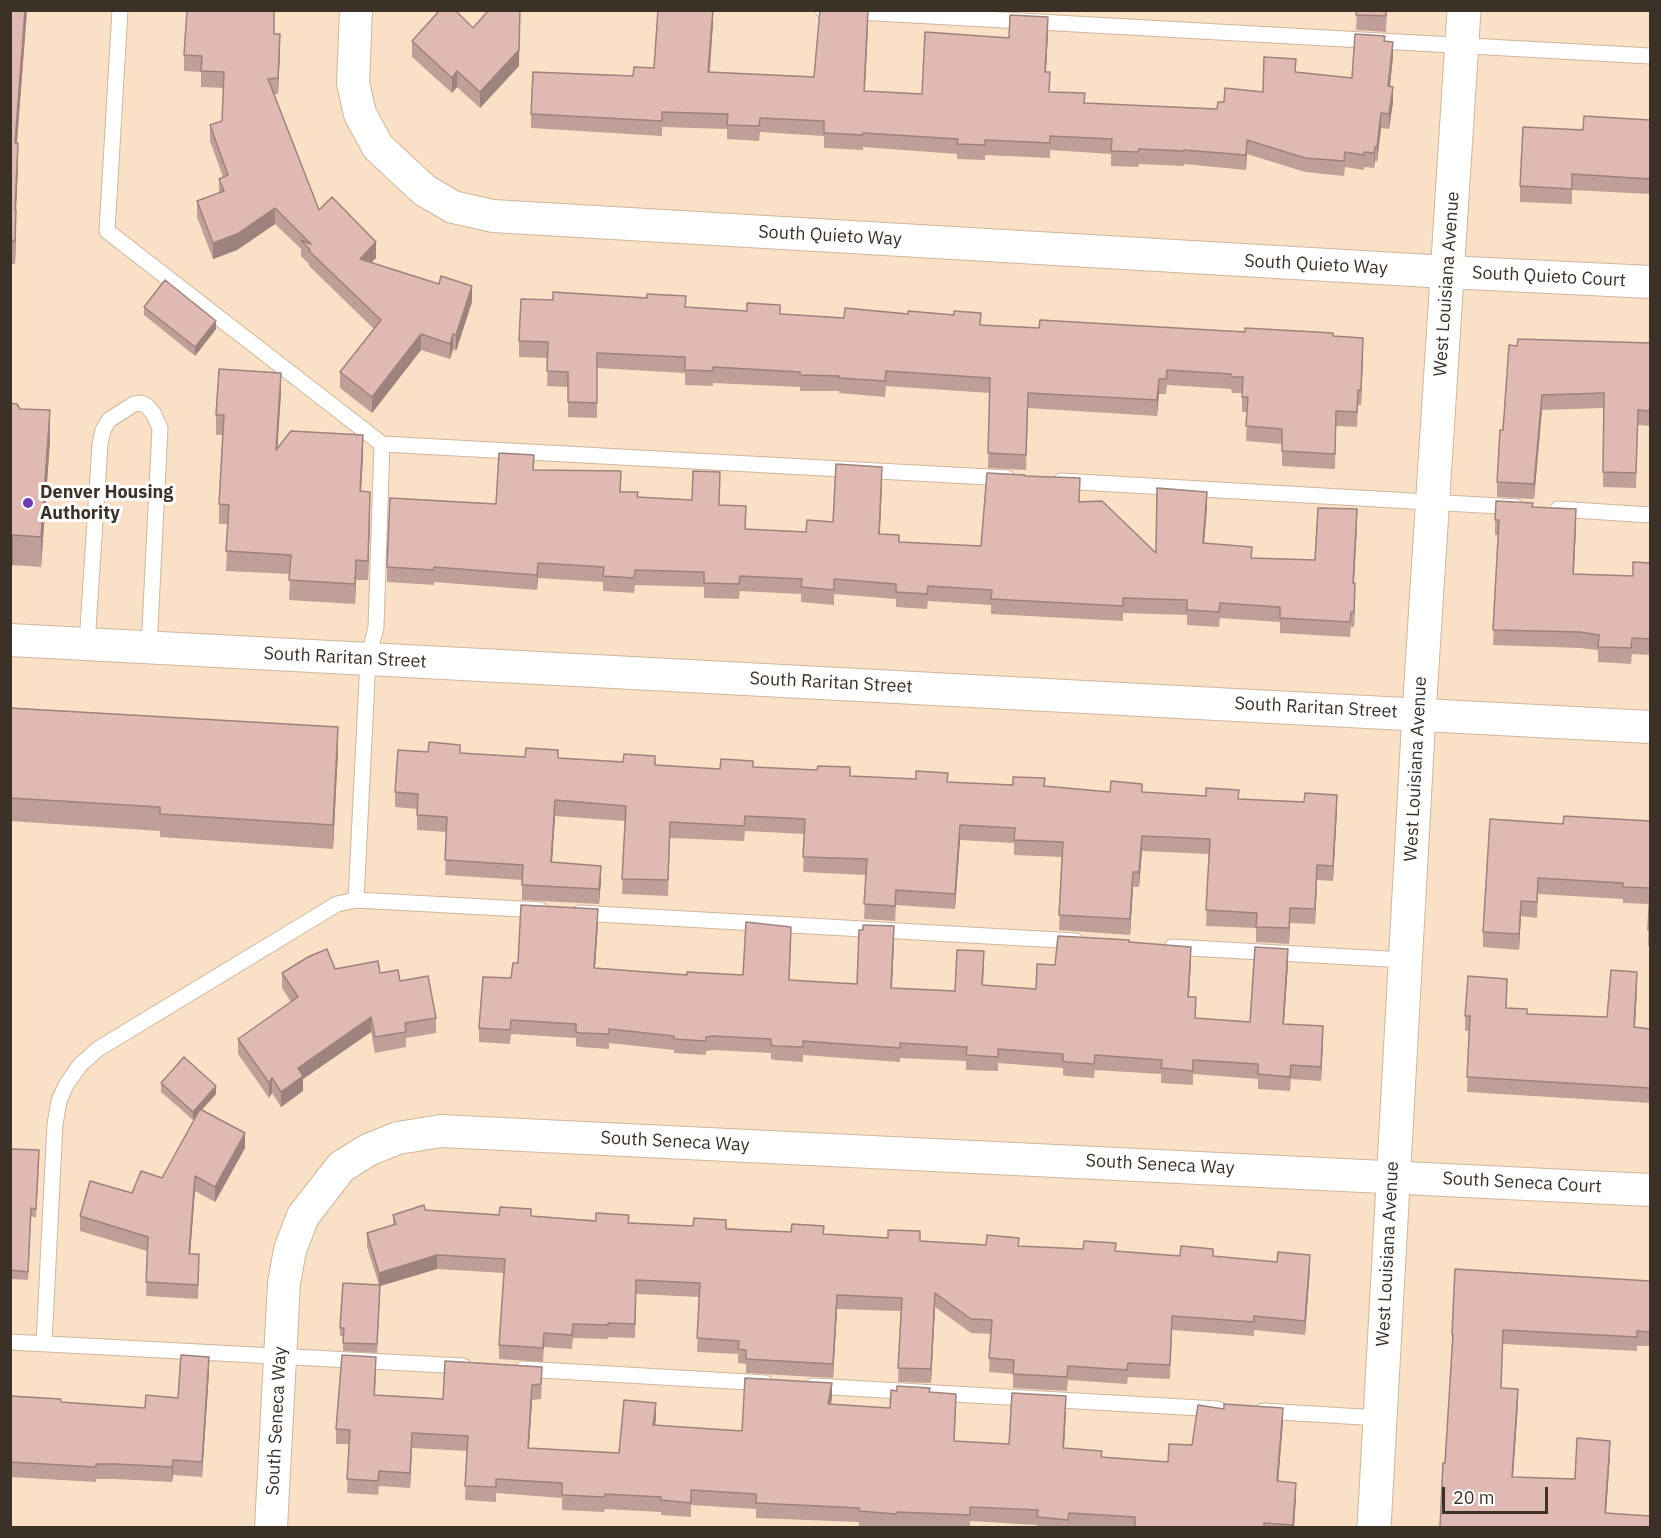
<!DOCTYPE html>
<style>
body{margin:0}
#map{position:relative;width:1661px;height:1538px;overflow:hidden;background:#fae1c5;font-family:"IBM Plex Sans",sans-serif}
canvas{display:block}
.frame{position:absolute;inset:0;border:12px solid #3b3127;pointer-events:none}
.scale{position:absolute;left:1442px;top:1487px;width:106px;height:27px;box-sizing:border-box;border:3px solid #3b3127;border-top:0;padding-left:8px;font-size:18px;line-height:21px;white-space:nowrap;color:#3b3127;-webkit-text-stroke:4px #fff;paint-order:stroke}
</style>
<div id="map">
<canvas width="1661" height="1538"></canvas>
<div class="frame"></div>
<div class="scale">20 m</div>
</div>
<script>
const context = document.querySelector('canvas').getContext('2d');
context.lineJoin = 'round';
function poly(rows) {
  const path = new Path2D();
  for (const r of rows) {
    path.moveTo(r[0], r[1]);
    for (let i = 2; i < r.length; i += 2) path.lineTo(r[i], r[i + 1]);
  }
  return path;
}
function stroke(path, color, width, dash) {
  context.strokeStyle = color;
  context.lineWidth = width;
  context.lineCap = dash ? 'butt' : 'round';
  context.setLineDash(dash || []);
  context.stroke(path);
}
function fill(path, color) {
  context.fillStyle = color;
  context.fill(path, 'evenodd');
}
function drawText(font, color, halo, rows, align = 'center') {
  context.font = font + ' "IBM Plex Sans",sans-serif';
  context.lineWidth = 6;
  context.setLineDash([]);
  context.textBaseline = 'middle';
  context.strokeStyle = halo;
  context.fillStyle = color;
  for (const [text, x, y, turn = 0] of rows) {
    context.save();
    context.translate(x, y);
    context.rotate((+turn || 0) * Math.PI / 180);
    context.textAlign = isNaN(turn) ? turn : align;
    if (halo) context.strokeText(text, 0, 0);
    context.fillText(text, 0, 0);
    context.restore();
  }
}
const service = poly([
 [120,10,107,231,382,444,1007,478],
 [823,10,1650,56],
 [1061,481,1516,507],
 [1558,509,1650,515],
 [87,644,100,444,103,430,109,420,134,404,141,403,147,406,153,413,160,428,149,648],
 [356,900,368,659,376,627,382,444],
 [579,913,1076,941],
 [1172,947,1405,960],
 [10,1342,463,1366],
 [44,1343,55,1124,59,1101,66,1085,80,1065,98,1049,337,904,356,900,540,910],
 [523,1369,765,1383],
 [813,1386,1218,1409],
 [1263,1411,1379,1418]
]);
const minor = poly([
 [356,10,353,83,360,114,378,147,424,190,453,207,493,216,1447,272,1650,282],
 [10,640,1650,727],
 [271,1528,284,1283,290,1250,303,1216,341,1167,368,1150,398,1138,441,1131,1650,1190]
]);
const tertiary = poly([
 [1374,1528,1419,714,1464,10]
]);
const wall = poly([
 [10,10,27,10,17,143,18,166,16,210,16,234,15,264,12,264,10,289],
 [1357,10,1387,10,1386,32,1356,30],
 [713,23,710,72,814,77,868,25,865,91,922,94,1009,38,1048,32,1046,72,1050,92,1085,103,1217,109,1224,102,1263,92,1296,72,1352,78,1385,41,1393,57,1390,86,1393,102,1389,129,1381,128,1377,162,1375,161,1374,168,1364,167,1364,170,1345,167,1344,176,1305,172,1247,154,1246,170,1184,164,1184,166,1139,164,1138,167,1111,166,1111,154,1050,150,1050,158,985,155,985,160,957,159,957,154,863,147,863,150,824,148,824,136,760,132,759,141,727,139,727,129,662,127,662,136,531,128,531,114,654,68],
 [473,28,519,66,480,108,457,87,452,93,412,57,412,41],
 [274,34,280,50,278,94,274,94,319,210,376,258,371,262,472,302,456,351,453,349,450,359,421,350,372,413,340,388,340,372,374,329,309,266,309,264,301,256,301,249,275,224,237,250,213,259,197,217,197,201,219,193,219,179,223,177,210,141,210,125,222,121,224,88,201,87,201,72,184,71,184,55],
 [1650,120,1650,194,1572,190,1572,204,1520,202,1520,186,1583,130],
 [144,307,216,329,195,356,144,315],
 [686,307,844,318,1039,328,1333,336,1363,353,1361,405,1358,405,1357,427,1336,426,1335,469,1282,466,1282,444,1246,441,1247,412,1242,412,1242,393,1232,393,1231,389,1167,385,1166,394,1159,394,1157,416,1028,408,1026,470,988,468,990,393,886,386,885,397,839,393,839,391,800,391,800,387,713,383,713,386,685,385,685,373,597,368,597,418,568,417,568,387,547,386,548,358,519,357,519,341],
 [1650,343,1650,426,1638,425,1636,488,1603,487,1604,408,1542,410,1534,499,1497,497,1497,482,1503,430,1517,346],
 [281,393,277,449,363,455,361,491,370,511,368,580,356,580,355,604,289,600,290,574,226,571,228,524,219,524,219,504,223,435,216,435,216,415],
 [20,409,50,441,41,567,13,565,10,568],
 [534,470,621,492,638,497,692,500,720,487,719,505,745,529,806,532,833,522,882,482,880,534,899,542,981,546,1025,476,1080,502,1156,553,1207,507,1204,543,1252,558,1315,560,1357,524,1354,583,1355,598,1354,627,1351,627,1350,637,1280,633,1280,622,1220,618,1219,627,1187,625,1187,615,1123,613,1123,621,991,614,991,605,928,601,927,609,896,607,896,599,834,594,834,605,801,602,801,594,740,591,739,599,704,598,704,587,635,585,634,593,603,591,603,582,538,578,537,590,434,582,434,585,387,582,387,567,496,504],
 [1533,507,1576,524,1574,574,1633,576,1650,563,1650,655,1632,654,1631,664,1598,662,1598,650,1580,648,1493,645,1498,535,1495,535,1495,520],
 [10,708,338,751,333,849,160,837,160,831,10,821],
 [428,752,558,758,720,769,753,767,850,776,948,782,1045,786,1110,792,1142,792,1239,799,1337,810,1333,881,1317,880,1315,924,1290,923,1289,944,1256,942,1256,928,1206,926,1209,854,1142,851,1139,887,1133,887,1130,935,1059,930,1062,857,1014,855,1014,843,960,840,955,909,896,905,895,921,864,919,866,875,803,872,805,834,745,831,744,841,670,838,668,896,622,894,625,821,555,816,552,862,601,881,599,904,522,900,522,880,445,875,447,832,417,830,417,809,395,807,395,792],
 [1650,821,1650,946,1648,946,1649,904,1623,903,1623,899,1538,894,1537,918,1521,916,1519,950,1483,947,1483,932,1563,824],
 [598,924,595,968,687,975,743,975,791,941,789,980,857,984,894,941,892,988,955,991,984,966,983,985,1036,989,1055,965,1129,942,1191,961,1189,997,1196,1018,1250,1022,1288,963,1284,1024,1323,1040,1321,1081,1291,1079,1290,1091,1258,1089,1258,1079,1193,1074,1193,1085,1161,1083,1161,1074,1095,1070,1094,1078,1066,1076,1063,1075,1063,1068,998,1063,998,1071,966,1070,966,1061,900,1058,900,1062,803,1055,803,1062,775,1060,771,1059,771,1053,713,1050,706,1051,706,1055,674,1053,674,1050,609,1043,609,1049,580,1047,576,1046,576,1038,511,1034,510,1044,479,1042,479,1028,511,978,518,963],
 [335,969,380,973,400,981,436,1018,436,1033,406,1038,406,1047,375,1053,371,1032,303,1079,303,1091,281,1107,272,1093,269,1098,238,1054,238,1039,291,1002,282,988,282,973],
 [1637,987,1635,1027,1650,1029,1650,1103,1467,1092,1469,1031,1465,1031,1465,1016,1507,994,1506,1008,1527,1014,1607,1017],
 [161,1083,216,1094,201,1110,245,1148,215,1202,195,1191,190,1254,199,1269,198,1299,146,1296,147,1251,80,1231,80,1216,162,1178,196,1116,193,1120,161,1092],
 [10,1149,39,1158,36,1218,31,1216,28,1280,10,1279],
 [425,1210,824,1234,920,1241,1019,1246,1180,1256,1213,1256,1310,1269,1305,1335,1254,1330,1254,1336,1172,1330,1170,1379,1128,1377,1127,1384,1068,1380,1067,1391,1013,1388,1013,1374,989,1372,991,1334,971,1333,935,1307,931,1383,898,1382,901,1311,837,1309,833,1378,746,1373,746,1364,738,1363,738,1354,697,1352,699,1297,636,1294,635,1338,608,1337,608,1339,573,1338,572,1349,544,1347,543,1362,499,1359,499,1345,504,1273,437,1269,380,1286,377,1353,343,1351,343,1336,340,1336,340,1328,379,1285,367,1247,367,1233,393,1225,393,1215],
 [1650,1281,1650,1346,1637,1346,1637,1351,1503,1344,1501,1388,1518,1404,1513,1477,1575,1479,1610,1455,1606,1513,1650,1527,1440,1527,1443,1463,1445,1463,1452,1349,1452,1334],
 [209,1372,202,1477,173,1475,172,1482,116,1479,96,1479,96,1482,10,1477,10,1396,61,1402,145,1408,178,1398],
 [376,1372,375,1395,443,1399,542,1381,541,1399,532,1400,529,1448,619,1453,656,1418,655,1425,742,1431,832,1397,831,1404,890,1408,930,1392,956,1408,954,1441,1009,1444,1066,1410,1064,1449,1102,1457,1168,1462,1192,1445,1283,1422,1278,1482,1296,1497,1294,1527,1037,1527,1037,1525,970,1521,970,1527,923,1527,897,1526,896,1527,880,1527,859,1526,859,1522,756,1518,756,1509,691,1505,691,1517,661,1515,661,1512,605,1509,604,1512,562,1510,562,1498,496,1493,496,1502,465,1500,467,1451,412,1448,410,1488,379,1486,378,1495,347,1493,349,1444,336,1444,336,1429]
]);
const shadedWall = poly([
 [25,10,27,10,15,166,15,143],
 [520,10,519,66,480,108,480,92],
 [713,10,713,23,708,87,708,72],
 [868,10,868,25,864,105,864,91],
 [1048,17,1048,32,1045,87,1045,72],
 [280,34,280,50,278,94,278,78],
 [1393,42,1393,57,1388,101,1388,86],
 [457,71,457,87,452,93,452,78],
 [1393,87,1393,102,1389,129,1389,114],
 [1381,113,1381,128,1377,162,1377,147],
 [1247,140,1247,154,1246,170,1246,155],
 [18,143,18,166,15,234,15,210],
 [1375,147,1375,161,1374,168,1374,153],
 [275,208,275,224,237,250,213,259,213,243],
 [16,210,16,234,15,264,15,241],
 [12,240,12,264,10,289,10,266],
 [376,242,376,258,360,274,360,259],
 [472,286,472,302,456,351,456,335],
 [216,321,216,329,195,356,195,347],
 [421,334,421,350,372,413,372,397],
 [453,334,453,349,450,359,450,344],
 [1363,338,1363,353,1361,405,1361,390],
 [281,373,281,393,276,470,276,450],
 [1159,379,1159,394,1157,416,1157,400],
 [1542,395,1542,410,1534,499,1534,484],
 [50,410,50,441,41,567,41,537],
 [363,435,363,455,360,511,360,491],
 [882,467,882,482,879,549,879,534],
 [370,492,370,511,368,580,368,561],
 [1207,492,1207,507,1203,558,1203,543],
 [1357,509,1357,524,1353,598,1353,583],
 [1576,509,1576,524,1573,589,1573,574],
 [13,535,13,565,10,568,10,537],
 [356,560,356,580,355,604,355,584],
 [538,563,538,578,537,590,537,575],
 [1355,583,1355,598,1354,627,1354,612],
 [338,727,338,751,333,849,333,825],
 [1337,795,1337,810,1333,881,1333,866],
 [555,800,555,816,551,877,551,862],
 [960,825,960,840,955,909,955,894],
 [1142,836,1142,851,1139,887,1139,872],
 [1317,865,1317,880,1315,924,1315,909],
 [601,866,601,881,599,904,599,889],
 [1133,872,1133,887,1130,935,1130,919],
 [1521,901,1521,916,1519,950,1519,934],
 [1290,908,1290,923,1289,944,1289,928],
 [598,909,598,924,594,982,594,968],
 [894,926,894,941,891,1002,891,988],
 [791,927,791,941,789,994,789,980],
 [1191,947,1191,961,1188,1011,1188,997],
 [1288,949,1288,963,1283,1038,1283,1024],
 [1637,972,1637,987,1634,1043,1634,1027],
 [371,1017,371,1032,303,1079,303,1091,281,1107,281,1092,298,1068],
 [1323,1026,1323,1040,1321,1081,1321,1067],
 [272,1078,272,1093,269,1098,269,1083],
 [216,1086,216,1094,193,1120,193,1112],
 [245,1133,245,1148,215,1202,215,1187],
 [195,1176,195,1191,189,1268,189,1254],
 [437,1255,437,1269,380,1286,377,1353,379,1273],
 [1310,1255,1310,1269,1305,1335,1305,1321],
 [935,1293,935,1307,931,1383,931,1369],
 [837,1295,837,1309,833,1378,833,1364],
 [209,1357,209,1372,202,1477,202,1462],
 [832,1383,832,1397,828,1419,828,1404],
 [532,1385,532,1400,528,1463,528,1448],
 [1518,1389,1518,1404,1512,1491,1512,1477],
 [1066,1396,1066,1410,1063,1463,1063,1448],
 [656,1403,656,1418,653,1440,653,1425],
 [1283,1408,1283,1422,1277,1496,1277,1481],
 [412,1433,412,1448,410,1488,410,1473],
 [1610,1441,1610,1455,1605,1527,1605,1513],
 [173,1460,173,1475,172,1482,172,1467],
 [1296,1483,1296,1497,1294,1527,1293,1527]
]);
const building = poly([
 [10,10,25,10,15,143,18,143,15,210,16,210,15,241,12,240,10,266,10,10],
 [187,10,274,10,274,34,280,34,278,78,268,79,319,210,332,197,376,242,360,259,439,284,441,276,472,286,456,335,453,334,450,344,421,334,372,397,340,372,381,320,309,251,310,250,301,240,311,244,275,208,237,234,213,243,197,201,224,191,219,179,228,175,210,125,222,121,224,72,201,71,202,56,184,55,187,10],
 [440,10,455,10,473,28,489,10,520,10,519,50,480,92,457,71,452,78,412,41,440,10],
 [658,10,713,10,708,72,814,77,820,10,868,10,864,91,922,94,925,32,1009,38,1010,15,1048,17,1045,72,1050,72,1049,92,1085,93,1084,103,1217,109,1218,102,1224,102,1225,88,1263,92,1264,57,1296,59,1295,72,1352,78,1355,34,1385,36,1384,41,1393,42,1388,86,1393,87,1389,114,1381,113,1377,147,1375,147,1374,153,1364,152,1364,155,1345,152,1344,161,1305,158,1247,140,1246,155,1184,150,1184,151,1139,149,1138,152,1111,151,1112,139,1050,136,1050,143,985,140,985,145,957,144,958,139,863,133,863,135,824,133,824,121,760,118,759,126,727,125,728,114,662,112,662,121,531,114,533,72,633,76,634,67,654,68,658,10],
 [1357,10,1386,10,1386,16,1356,15,1357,10],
 [1584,116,1650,120,1650,179,1572,174,1572,189,1520,186,1523,127,1583,130,1584,116],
 [165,280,216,321,195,347,144,307,165,280],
 [553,292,647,298,647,294,686,296,685,307,747,311,747,303,780,305,780,314,844,318,845,308,908,314,908,311,954,315,954,311,981,313,980,325,1039,328,1040,320,1245,332,1245,328,1333,333,1333,336,1363,338,1361,390,1358,390,1357,412,1336,411,1335,454,1282,451,1282,429,1246,426,1248,397,1242,397,1243,377,1232,377,1231,374,1167,370,1166,379,1159,379,1157,400,1028,393,1026,455,988,453,990,378,886,371,885,381,839,378,839,376,800,375,800,372,713,367,713,371,685,370,685,357,597,353,597,403,568,402,568,372,547,371,548,342,519,341,521,299,553,300,553,292],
 [1518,339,1650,343,1650,411,1638,410,1636,473,1603,472,1604,393,1542,395,1534,484,1497,482,1500,430,1503,430,1504,416,1509,345,1517,346,1518,339],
 [219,369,281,373,276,450,291,431,363,435,360,491,370,492,368,561,356,560,355,584,289,580,291,555,226,551,229,505,219,504,224,415,216,415,219,369],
 [10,403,17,404,20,409,50,410,41,537,13,535,10,537,10,403],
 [499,453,534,455,533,470,621,471,620,492,638,492,637,497,692,500,693,471,720,472,719,505,746,506,745,529,806,532,807,520,833,522,836,464,882,467,879,534,899,535,899,542,981,546,987,473,1025,475,1025,476,1080,478,1079,502,1102,501,1156,553,1157,488,1207,492,1203,543,1252,547,1251,558,1315,560,1318,508,1357,509,1353,583,1355,583,1354,612,1351,612,1350,622,1280,618,1280,607,1220,603,1219,612,1187,610,1187,600,1123,598,1123,606,991,599,992,590,928,586,927,594,896,592,896,584,834,579,834,590,801,587,802,579,740,576,739,584,704,583,704,572,635,570,634,578,603,576,604,567,538,563,537,575,434,567,434,570,387,567,390,498,496,504,499,453],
 [1496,501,1533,503,1532,507,1576,509,1573,574,1633,576,1633,562,1650,563,1650,639,1632,638,1631,648,1598,647,1599,635,1580,632,1493,630,1499,520,1495,520,1496,501],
 [10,708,338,727,333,825,160,814,160,807,10,798,10,708],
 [429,742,460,745,460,753,525,757,526,748,558,750,558,758,623,762,624,754,655,756,655,765,720,769,721,759,753,761,753,767,817,770,818,766,850,767,850,776,916,779,916,771,948,773,947,782,1013,785,1013,777,1045,778,1044,786,1110,792,1111,781,1142,784,1142,792,1206,796,1206,788,1239,790,1238,799,1304,802,1305,793,1337,795,1333,866,1317,865,1315,909,1290,908,1289,928,1256,927,1257,913,1206,910,1210,839,1142,836,1139,872,1133,872,1130,919,1059,915,1063,842,1014,840,1015,828,960,825,955,894,896,890,895,906,864,904,867,859,803,857,805,819,745,816,744,826,670,822,668,880,622,879,626,806,555,800,551,862,601,866,599,889,522,885,523,865,445,860,447,817,417,815,418,794,395,792,398,750,428,752,429,742],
 [1564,816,1650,821,1650,930,1648,930,1650,888,1623,887,1623,883,1538,878,1537,902,1521,901,1519,934,1483,932,1490,819,1563,824,1564,816],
 [521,905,598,909,594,968,687,975,687,972,743,975,746,922,791,927,789,980,857,984,859,930,863,930,863,925,894,926,891,988,955,991,957,950,984,951,982,985,1036,989,1037,964,1055,965,1058,936,1129,940,1129,942,1191,947,1188,997,1196,997,1195,1018,1250,1022,1255,947,1288,949,1283,1024,1323,1026,1321,1067,1291,1065,1290,1077,1258,1074,1258,1064,1193,1060,1193,1071,1161,1068,1162,1060,1095,1055,1094,1064,1066,1062,1063,1061,1063,1054,998,1049,998,1057,966,1055,967,1047,900,1043,900,1048,803,1041,803,1047,775,1046,771,1045,771,1039,713,1036,706,1037,706,1041,674,1039,674,1036,609,1029,609,1034,580,1033,576,1032,576,1024,511,1020,510,1030,479,1028,483,977,511,978,513,963,518,963,521,905],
 [327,949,335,969,378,961,380,973,398,970,400,981,428,976,436,1018,405,1023,406,1032,375,1037,371,1017,298,1068,303,1076,281,1092,272,1078,269,1083,238,1039,298,997,282,973,308,957,327,949],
 [1611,970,1637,972,1634,1027,1650,1029,1650,1088,1467,1077,1470,1016,1465,1016,1468,976,1507,979,1506,1008,1527,1009,1527,1014,1607,1017,1611,970],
 [184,1057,216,1086,193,1112,161,1083,184,1057],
 [200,1109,245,1133,215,1187,195,1176,189,1254,199,1254,198,1285,146,1282,148,1237,80,1216,90,1181,132,1193,141,1171,162,1178,200,1109],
 [10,1149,39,1150,36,1209,31,1208,28,1272,10,1270,10,1149],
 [424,1205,425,1210,499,1215,500,1207,531,1209,531,1216,596,1221,596,1213,629,1215,628,1223,693,1226,694,1218,726,1220,726,1229,791,1232,792,1224,824,1226,823,1234,888,1238,888,1230,920,1231,920,1241,986,1245,987,1235,1019,1238,1018,1246,1083,1249,1084,1241,1116,1243,1115,1251,1180,1256,1181,1246,1213,1249,1213,1256,1277,1262,1278,1252,1310,1255,1305,1321,1254,1316,1254,1322,1172,1316,1170,1365,1128,1363,1127,1370,1068,1366,1067,1377,1013,1374,1014,1360,989,1358,992,1320,971,1319,935,1293,931,1369,898,1368,902,1298,837,1295,833,1364,746,1359,746,1350,738,1349,739,1341,697,1338,700,1283,636,1280,635,1324,608,1323,608,1325,573,1324,572,1335,544,1333,543,1348,499,1345,505,1259,437,1255,379,1273,367,1233,396,1224,393,1215,424,1205],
 [1455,1269,1650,1281,1650,1332,1637,1331,1637,1337,1503,1330,1501,1388,1518,1389,1512,1477,1575,1479,1577,1438,1610,1441,1605,1513,1650,1516,1650,1527,1440,1527,1443,1463,1445,1463,1453,1334,1452,1334,1455,1269],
 [343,1283,380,1285,377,1344,343,1343,344,1328,340,1328,343,1283],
 [181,1355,209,1357,202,1462,173,1460,172,1467,116,1464,96,1464,96,1467,10,1462,10,1396,61,1399,61,1402,145,1408,146,1395,178,1398,181,1355],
 [342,1355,376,1357,374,1395,443,1399,445,1361,542,1367,541,1384,532,1385,528,1448,619,1453,624,1400,656,1403,653,1425,742,1431,745,1378,832,1383,828,1404,890,1408,891,1390,897,1391,897,1386,930,1388,929,1392,956,1394,954,1441,1009,1444,1012,1393,1066,1396,1063,1448,1102,1451,1101,1457,1168,1462,1169,1444,1192,1445,1198,1405,1224,1409,1224,1404,1283,1408,1277,1481,1296,1483,1293,1525,1264,1523,1264,1527,1135,1527,1135,1517,1069,1513,1068,1520,1037,1517,1038,1510,970,1507,970,1515,897,1512,896,1514,859,1511,859,1508,756,1503,756,1494,691,1490,691,1503,661,1500,661,1497,605,1494,604,1497,562,1495,562,1483,496,1479,496,1487,465,1486,468,1436,412,1433,410,1473,379,1471,378,1481,347,1479,350,1430,336,1429,342,1355]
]);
const markers = [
 [28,503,6,"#6d3cb3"]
];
const streetNames = [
 ["South Quieto Way",830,236,3],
 ["South Quieto Way",1316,265,3],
 ["South Quieto Court",1549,277,3],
 ["West Louisiana Avenue",1447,284,-86],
 ["South Raritan Street",345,658,3],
 ["South Raritan Street",831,683,3],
 ["South Raritan Street",1316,708,3],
 ["West Louisiana Avenue",1416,769,-87],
 ["South Seneca Way",675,1142,3],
 ["South Seneca Way",1160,1165,3],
 ["South Seneca Court",1522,1183,3],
 ["West Louisiana Avenue",1388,1254,-87],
 ["South Seneca Way",277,1421,-87]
];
const poiNames = [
 ["Denver Housing",40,493],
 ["Authority",40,514]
];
stroke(service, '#ceb69c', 17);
stroke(minor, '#ceb69c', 34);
stroke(tertiary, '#ceb69c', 35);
stroke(service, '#fff', 15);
stroke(minor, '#fff', 32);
stroke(tertiary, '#fff', 33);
fill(wall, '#c19f99');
fill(shadedWall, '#9d827d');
fill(building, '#e0b9b2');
stroke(building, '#9d827d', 1.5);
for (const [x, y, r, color] of markers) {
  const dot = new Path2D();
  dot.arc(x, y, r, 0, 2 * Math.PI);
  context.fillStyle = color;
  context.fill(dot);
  stroke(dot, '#fff', 2);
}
drawText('18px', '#3b3127', '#fff', streetNames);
drawText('bold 18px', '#3b3127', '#fff', poiNames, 'left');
</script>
